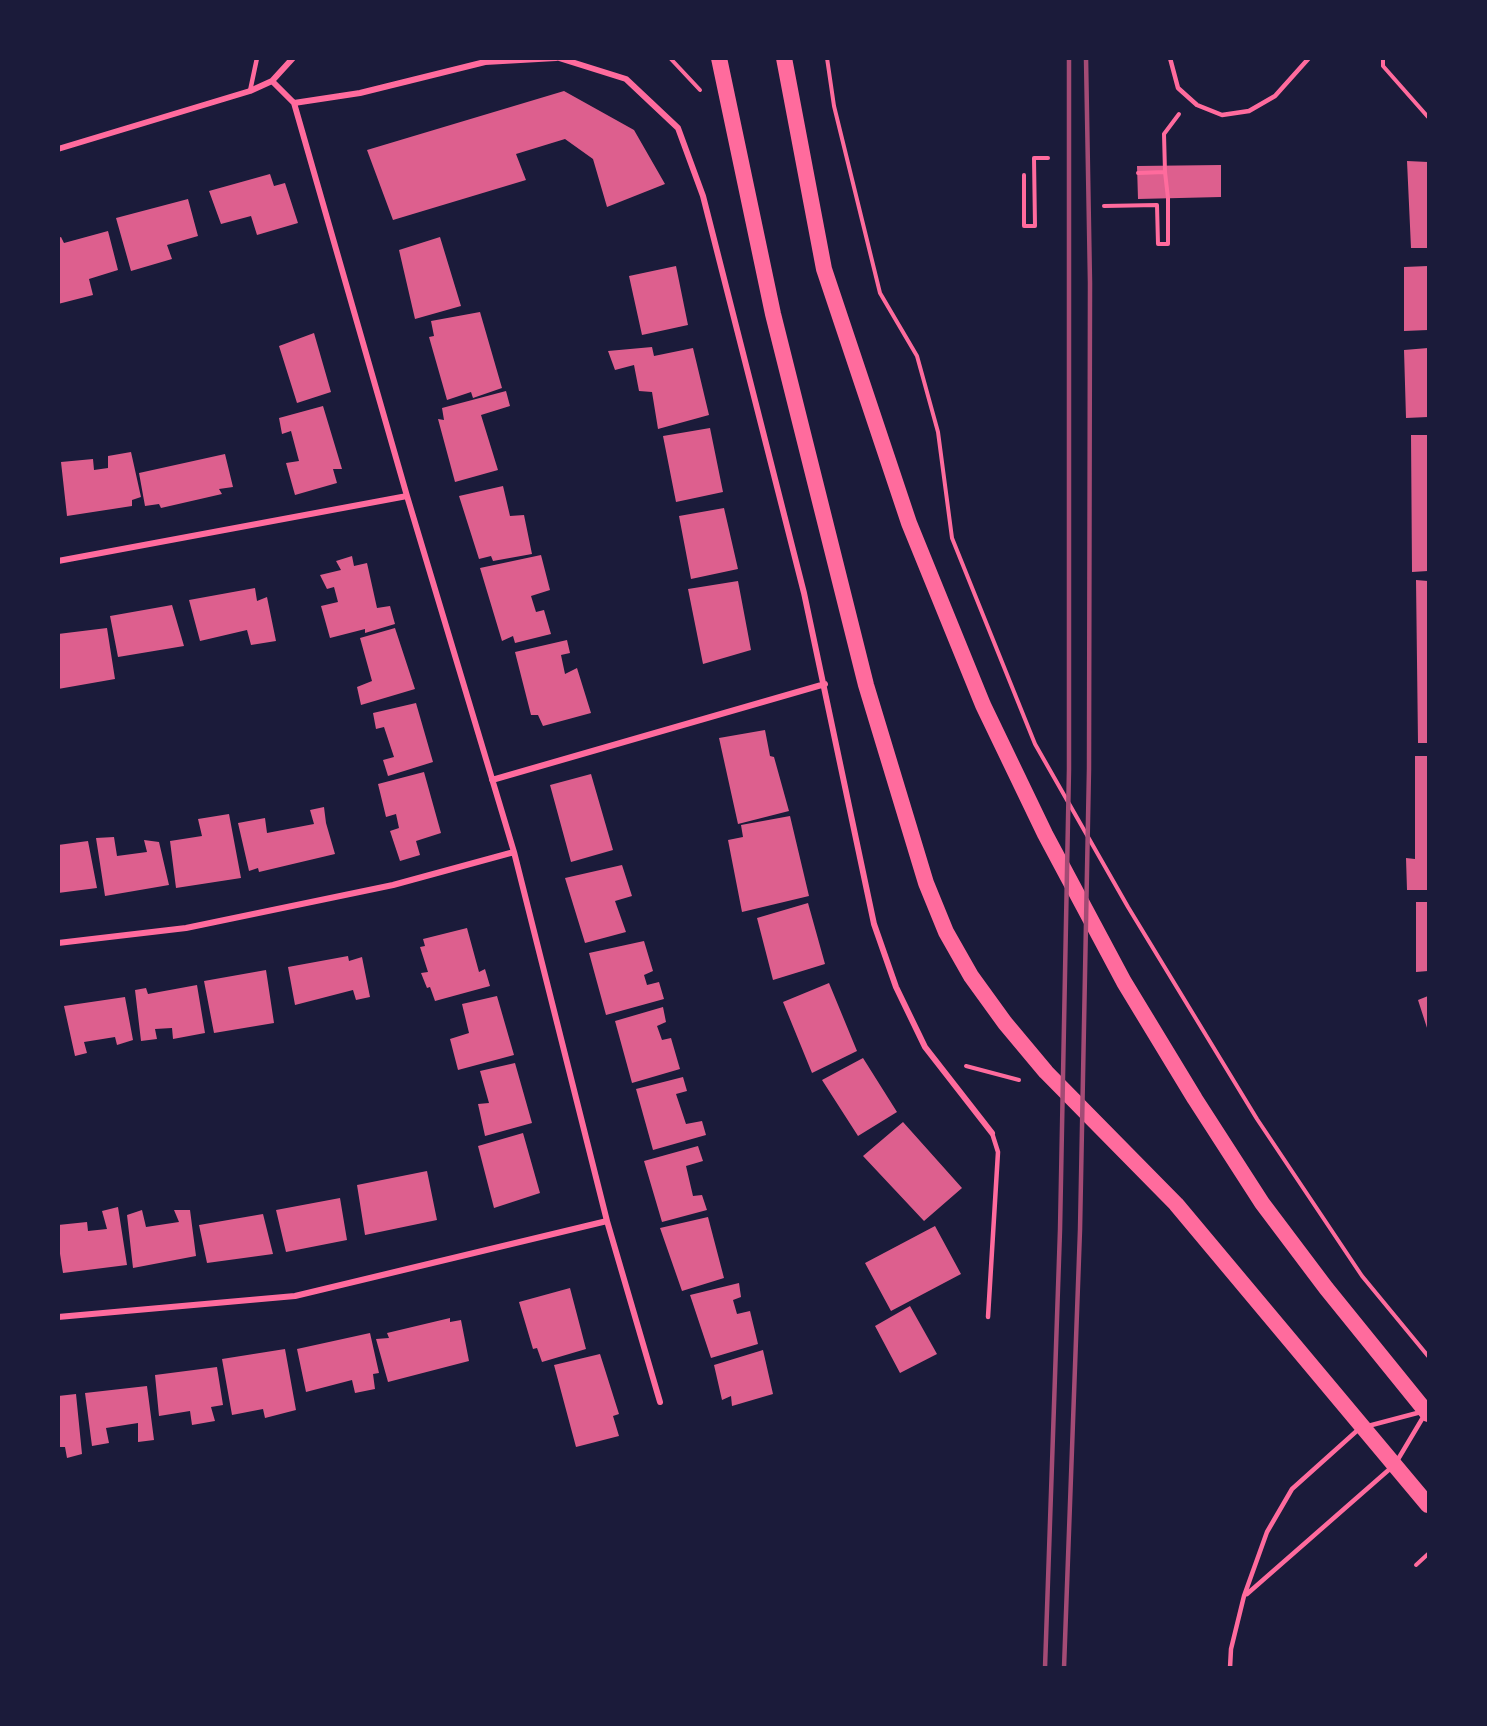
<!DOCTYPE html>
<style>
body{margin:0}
#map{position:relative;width:1487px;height:1726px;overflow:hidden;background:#1b1b3a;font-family:Arial,sans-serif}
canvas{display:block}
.frame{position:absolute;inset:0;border:60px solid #1b1b3a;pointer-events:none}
</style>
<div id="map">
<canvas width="1487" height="1726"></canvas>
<div class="frame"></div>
</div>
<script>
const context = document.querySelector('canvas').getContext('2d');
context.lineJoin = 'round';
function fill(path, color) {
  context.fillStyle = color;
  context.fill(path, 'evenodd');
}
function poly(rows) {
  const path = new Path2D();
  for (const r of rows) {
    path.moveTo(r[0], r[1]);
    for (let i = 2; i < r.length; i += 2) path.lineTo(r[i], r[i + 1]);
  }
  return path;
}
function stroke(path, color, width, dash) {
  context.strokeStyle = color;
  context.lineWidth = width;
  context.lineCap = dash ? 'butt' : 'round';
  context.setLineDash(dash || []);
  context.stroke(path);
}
const building = poly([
 [564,91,634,130,665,184,607,207,593,159,565,139,516,154,526,180,393,220,367,150],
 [1407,161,1428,162,1428,248,1411,248],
 [1221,165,1221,197,1138,199,1137,166],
 [270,174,274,186,285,183,298,223,257,235,251,216,221,224,209,191],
 [188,199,198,236,167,245,172,259,131,271,116,218],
 [108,231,118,270,89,279,93,295,58,304,58,238,61,237,64,243],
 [440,237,461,306,415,319,399,250],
 [676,266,688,325,642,335,629,276],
 [1428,266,1428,330,1404,331,1404,267],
 [480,312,502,388,473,398,471,392,447,400,429,337,434,336,431,321],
 [314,333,331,392,297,403,279,346],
 [652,347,654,356,693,348,709,415,658,429,652,392,639,391,634,365,615,370,608,351],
 [1428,348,1428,417,1406,418,1404,350],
 [506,391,510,406,481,415,498,470,455,482,438,419,444,420,442,408],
 [323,406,342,469,333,469,337,483,295,495,286,463,299,461,291,431,282,434,279,418],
 [710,428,723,492,676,502,663,436],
 [1411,435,1428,435,1428,571,1412,572],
 [131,452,141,497,132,500,132,506,67,516,61,462,93,459,94,470,108,468,108,456],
 [225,454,233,487,219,489,222,494,161,508,159,504,145,506,139,473],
 [503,486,510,516,524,515,532,554,493,561,491,556,479,559,459,496],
 [724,508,738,569,691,579,679,516],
 [541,555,550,590,531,596,536,612,544,610,551,634,515,643,513,636,502,641,480,568],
 [352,556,354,566,367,563,377,608,390,606,395,624,365,633,365,629,330,638,321,606,338,602,334,587,327,589,320,575,341,570,336,561],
 [1416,580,1428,581,1428,743,1418,743],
 [738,581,751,650,703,664,688,589],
 [255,588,257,601,267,597,276,641,251,645,247,630,200,641,189,600],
 [172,605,184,646,118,657,110,616],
 [107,628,115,679,58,689,58,634],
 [395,628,415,689,361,705,357,687,372,681,360,638],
 [567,640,570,653,561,655,565,674,577,668,591,713,543,726,538,715,531,715,515,652],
 [416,703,433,762,388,776,383,760,394,757,384,727,376,729,373,713],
 [765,730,770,756,774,757,789,811,738,824,719,738],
 [1415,756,1428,756,1428,890,1407,890,1406,858,1415,859],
 [424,772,441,833,416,841,420,855,400,861,390,831,399,828,396,814,386,817,378,784],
 [591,774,613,850,571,862,550,785],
 [324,807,326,823,335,854,259,872,258,868,249,871,238,823,265,818,267,833,314,824,310,810],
 [229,814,241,878,176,888,170,841,202,836,198,819],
 [790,816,809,896,742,912,728,840,743,837,741,825],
 [114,837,117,856,147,852,144,840,159,842,169,885,105,896,96,838],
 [88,841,97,888,58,893,58,845],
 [622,865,632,896,615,901,626,932,585,943,565,878],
 [1416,902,1428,902,1428,971,1416,972],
 [808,903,825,964,773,980,757,918],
 [467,928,479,972,485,969,490,986,435,1001,430,987,427,988,421,973,428,972,420,947,425,946,423,939],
 [644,941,653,971,644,975,647,985,659,982,664,999,606,1015,589,953],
 [348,956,349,961,362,957,370,997,356,1000,353,990,295,1005,288,967],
 [266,970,274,1023,214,1033,204,981],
 [829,983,857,1051,812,1073,783,1002],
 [197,985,205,1033,173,1039,172,1028,155,1029,157,1039,141,1041,135,990,146,988,148,994],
 [497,996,514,1055,458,1070,450,1039,469,1033,462,1004],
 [1428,996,1428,1031,1418,1000],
 [125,997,133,1040,117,1045,115,1037,84,1042,87,1053,75,1056,64,1006],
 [663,1007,666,1022,657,1026,662,1040,671,1038,680,1069,632,1083,615,1021],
 [863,1058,897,1112,858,1136,822,1080],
 [515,1063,532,1123,485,1136,478,1104,489,1103,480,1071],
 [683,1077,687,1091,676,1094,686,1124,702,1121,706,1135,653,1150,636,1089],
 [903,1122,962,1188,924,1221,863,1156],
 [523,1133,540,1193,494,1208,478,1146],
 [698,1146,703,1161,686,1166,693,1196,702,1195,707,1210,662,1222,644,1161],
 [427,1171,437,1220,365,1235,357,1185],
 [340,1198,347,1240,286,1252,276,1210],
 [118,1207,127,1265,63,1273,58,1241,58,1225,87,1222,88,1231,107,1229,102,1211],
 [142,1210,146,1227,179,1222,174,1210,190,1210,196,1256,133,1268,127,1215],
 [263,1214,273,1254,207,1263,199,1225],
 [708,1217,724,1278,682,1291,660,1228],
 [935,1226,961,1274,891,1311,865,1263],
 [739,1283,741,1297,733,1300,737,1314,750,1311,758,1344,711,1358,690,1295],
 [570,1288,586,1349,542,1362,537,1348,533,1349,519,1302],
 [910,1306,937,1354,900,1373,875,1326],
 [450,1318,450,1322,461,1320,469,1361,388,1382,376,1339,389,1338,387,1333],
 [370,1333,379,1373,373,1374,375,1389,355,1393,352,1380,306,1392,297,1349],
 [285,1349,296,1410,265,1418,263,1409,232,1415,222,1359],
 [763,1350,773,1394,732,1406,731,1396,722,1400,714,1365],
 [600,1354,619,1414,613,1416,619,1436,576,1447,554,1365],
 [217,1367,223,1405,211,1407,215,1421,192,1425,190,1411,159,1416,155,1375],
 [147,1386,154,1440,138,1442,138,1423,106,1428,109,1443,92,1446,85,1393],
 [76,1394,82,1454,67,1458,65,1447,58,1447,58,1396]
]);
const path = poly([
 [670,58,700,90],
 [827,58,834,106,880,293,917,356,938,432,952,538,1035,744,1128,907,1257,1119,1362,1276,1428,1356],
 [1383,58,1383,66,1428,117],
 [1138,173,1165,172,1164,134,1179,114],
 [1024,175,1024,226,1035,226,1034,158,1048,158],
 [1104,206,1157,205,1158,244,1168,244,1168,198,1165,172],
 [966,1066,1019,1080],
 [1416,1565,1428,1554]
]);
const service = poly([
 [1170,58,1178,88,1197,105,1222,115,1249,111,1275,96,1309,58],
 [250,91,257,58],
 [988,1317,998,1152,992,1133],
 [1368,1426,1421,1412],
 [1397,1461,1425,1414],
 [1247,1594,1392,1467],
 [1230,1668,1231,1649,1244,1596,1267,1532,1292,1489,1360,1428]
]);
const minor = poly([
 [559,58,626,79,678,128,703,196,804,593,874,924,896,987,925,1047,992,1133],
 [272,81,294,103,407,496,514,852,607,1221,660,1402],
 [294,103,360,93,485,62,556,58],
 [58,149,250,91,272,81,293,58],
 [58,561,407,496],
 [492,780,825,684],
 [58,943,186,928,393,885,514,852],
 [58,1317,295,1296,607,1221]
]);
const trunk = poly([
 [719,58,773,314,866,685,926,883,946,932,971,976,1005,1023,1046,1072,1176,1204,1428,1505],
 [784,58,824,269,909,523,983,705,1045,834,1124,982,1195,1099,1262,1203,1326,1288,1428,1414]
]);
const rail = poly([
 [1045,1668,1060,1230,1069,769,1069,58],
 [1064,1668,1080,1230,1089,769,1090,283,1086,58]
]);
fill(building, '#dd5f8e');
stroke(path, '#ff6b9d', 4);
stroke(service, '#ff6b9d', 4.5);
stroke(minor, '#ff6b9d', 6);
stroke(trunk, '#ff6b9d', 16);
stroke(rail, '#a44b75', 4.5);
</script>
